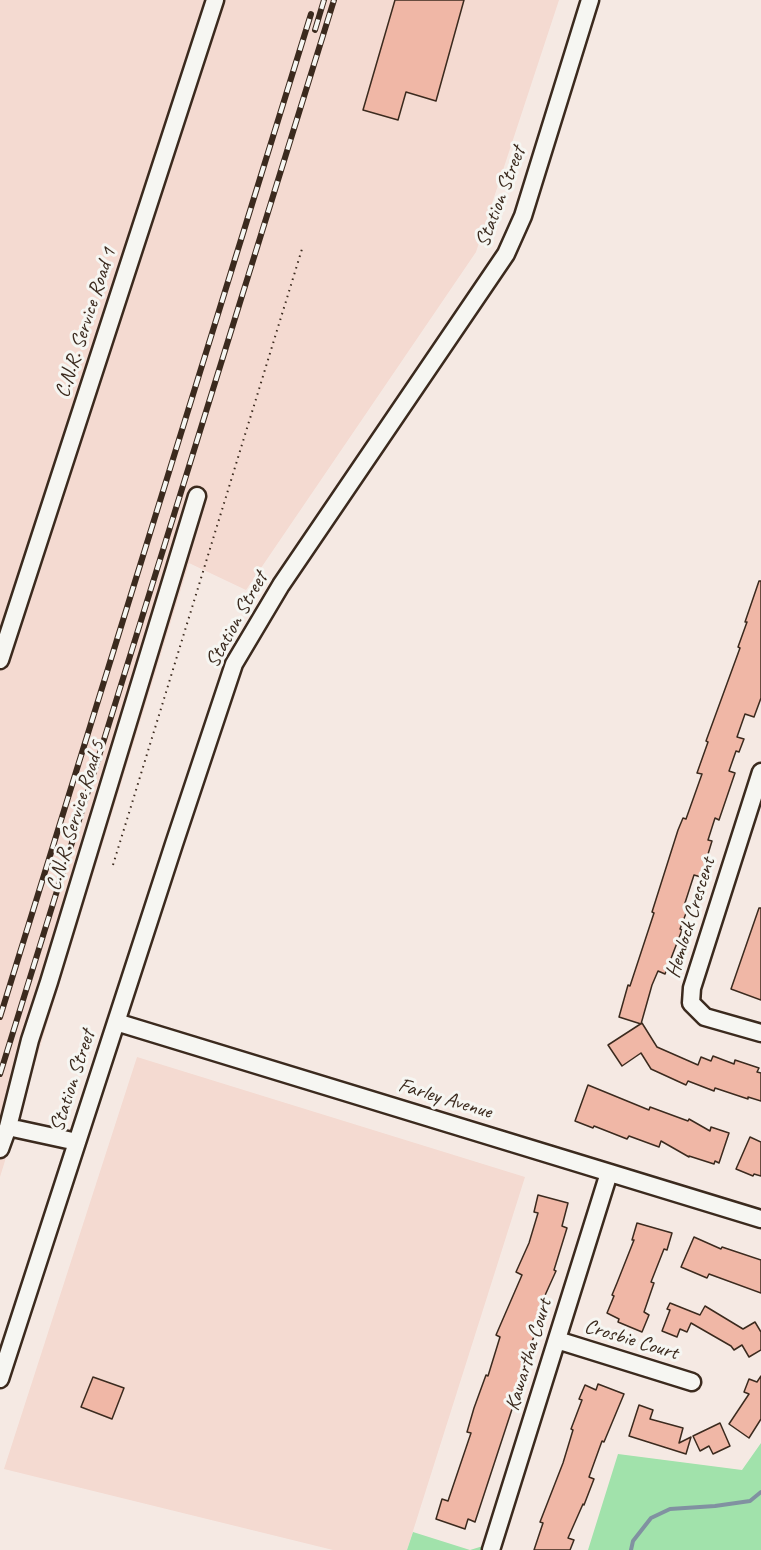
<!DOCTYPE html>
<style>
body{margin:0}
canvas{display:block;background:#f5e9e3}
</style>
<canvas width="761" height="1550"></canvas>
<script>
const context = document.querySelector('canvas').getContext('2d');
context.lineJoin = 'round';
function fill(path, color) {
  context.fillStyle = color;
  context.fill(path, 'evenodd');
}
function poly(rows) {
  const path = new Path2D();
  for (const r of rows) {
    path.moveTo(r[0], r[1]);
    for (let i = 2; i < r.length; i += 2) path.lineTo(r[i], r[i + 1]);
  }
  return path;
}
function stroke(path, color, width, dash) {
  context.strokeStyle = color;
  context.lineWidth = width;
  context.lineCap = dash ? 'butt' : 'round';
  context.setLineDash(dash || []);
  context.stroke(path);
}
function drawText(font, color, halo, rows, align = 'center') {
  context.font = font + ' Caveat,sans-serif';
  context.lineWidth = 6;
  context.setLineDash([]);
  context.textBaseline = 'middle';
  context.strokeStyle = halo;
  context.fillStyle = color;
  for (const [text, x, y, turn = 0] of rows) {
    context.save();
    context.translate(x, y);
    context.rotate((+turn || 0) * Math.PI / 180);
    context.textAlign = isNaN(turn) ? turn : align;
    if (halo) context.strokeText(text, 0, 0);
    context.fillText(text, 0, 0);
    context.restore();
  }
}
const built = poly([
 [0,0,559,0,476,252,246,590,189,563,0,1177],
 [137,1057,525,1177,407,1550,333,1550,4,1469]
]);
const green = poly([
 [761,1443,761,1550,588,1550,618,1454,742,1470],
 [413,1532,470,1550,483,1546,482,1550,407,1550]
]);
const stream = poly([
 [631,1550,633,1541,651,1518,670,1509,715,1506,750,1501,761,1492]
]);
const building = poly([
 [395,0,464,0,436,101,406,92,398,120,363,110,395,0],
 [759,581,761,581,761,698,754,717,745,714,737,737,744,739,739,752,736,751,729,771,735,773,719,820,715,818,708,840,712,841,701,877,694,875,684,906,688,908,680,929,682,930,665,974,658,971,652,985,641,1024,619,1017,628,985,630,986,654,913,652,912,678,830,683,818,686,819,702,774,697,773,708,742,706,741,740,648,738,647,747,622,745,622,759,581],
 [759,908,761,908,761,1000,731,989,759,908],
 [642,1023,657,1047,698,1065,701,1057,711,1061,713,1056,734,1064,735,1060,759,1068,757,1072,761,1073,761,1101,748,1097,748,1099,715,1088,714,1091,688,1081,686,1085,651,1069,641,1053,622,1066,608,1045,642,1023],
 [588,1085,649,1110,650,1107,688,1121,689,1119,710,1131,711,1127,729,1133,719,1163,715,1161,714,1164,689,1156,689,1157,661,1141,659,1147,629,1136,627,1139,594,1126,593,1128,575,1121,588,1085],
 [750,1137,761,1142,761,1176,754,1174,753,1176,736,1169,750,1137],
 [538,1195,568,1203,562,1226,567,1228,554,1270,556,1271,542,1302,546,1304,533,1333,535,1334,527,1354,514,1396,516,1397,475,1522,468,1519,465,1529,436,1519,442,1499,448,1501,471,1433,467,1432,474,1408,486,1375,488,1376,500,1337,496,1335,522,1275,516,1272,529,1243,538,1213,534,1212,538,1195],
 [637,1223,672,1233,667,1250,664,1249,651,1282,654,1283,644,1312,649,1315,642,1332,618,1322,619,1319,607,1313,614,1296,612,1295,617,1283,634,1240,632,1240,637,1223],
 [694,1237,721,1249,722,1247,761,1260,761,1293,709,1274,707,1278,681,1267,694,1237],
 [670,1303,700,1315,705,1306,743,1329,755,1322,761,1332,761,1350,749,1357,742,1345,734,1350,731,1346,691,1323,687,1332,680,1329,677,1337,662,1331,670,1310,667,1309,670,1303],
 [761,1376,761,1419,749,1438,729,1424,749,1394,744,1392,749,1379,757,1382,761,1376],
 [93,1377,124,1388,112,1419,81,1407,93,1377],
 [598,1384,624,1394,604,1442,602,1441,589,1477,594,1479,584,1505,583,1504,568,1538,574,1540,570,1550,534,1550,543,1523,540,1522,563,1463,573,1430,571,1429,582,1400,579,1399,585,1385,596,1390,598,1384],
 [639,1405,653,1410,650,1419,683,1428,679,1443,691,1437,686,1454,629,1436,639,1405],
 [720,1423,730,1446,713,1454,709,1446,700,1451,693,1436,720,1423]
]);
const path = poly([
 [113,865,302,249]
]);
const minor = poly([
 [0,660,215,0],
 [761,772,692,988,691,1003,705,1017,761,1033],
 [116,1022,761,1219],
 [8,1127,77,1142],
 [0,1149,8,1127,30,1040,49,982,197,496],
 [557,1340,692,1382],
 [0,1379,174,844,234,664,281,585,506,254,523,216,590,0],
 [491,1550,609,1173]
]);
const rail = poly([
 [315,30,324,0],
 [0,1017,311,14],
 [0,1074,334,0]
]);
const streetNames = [
 ["Station Street",501,197,-69],
 ["C.N.R. Service Road 1",86,323,-72],
 ["Station Street",237,620,-61],
 ["C.N.R. Service Road 5",76,816,-73],
 ["Hemlock Crescent",691,918,-73],
 ["Station Street",73,1081,-72],
 ["Farley Avenue",445,1099,17],
 ["Crosbie Court",631,1340,17],
 ["Kawartha Court",529,1355,-73]
];
fill(built, '#f4dad1');
fill(green, '#a1e2ab');
stroke(stream, '#8191a1', 4);
fill(building, '#f0b7a6');
stroke(building, '#3b2a1e', 1.5);
stroke(minor, '#3b2a1e', 21);
stroke(path, '#3b2a1e', 2, [1.5, 4.5]);
stroke(minor, '#f6f6f2', 16);
stroke(rail, '#3b2a1e', 6);
stroke(rail, '#f6f6f2', 4, [11]);
drawText('21px', '#3b2a1e', '#f6f6f2', streetNames);
</script>
